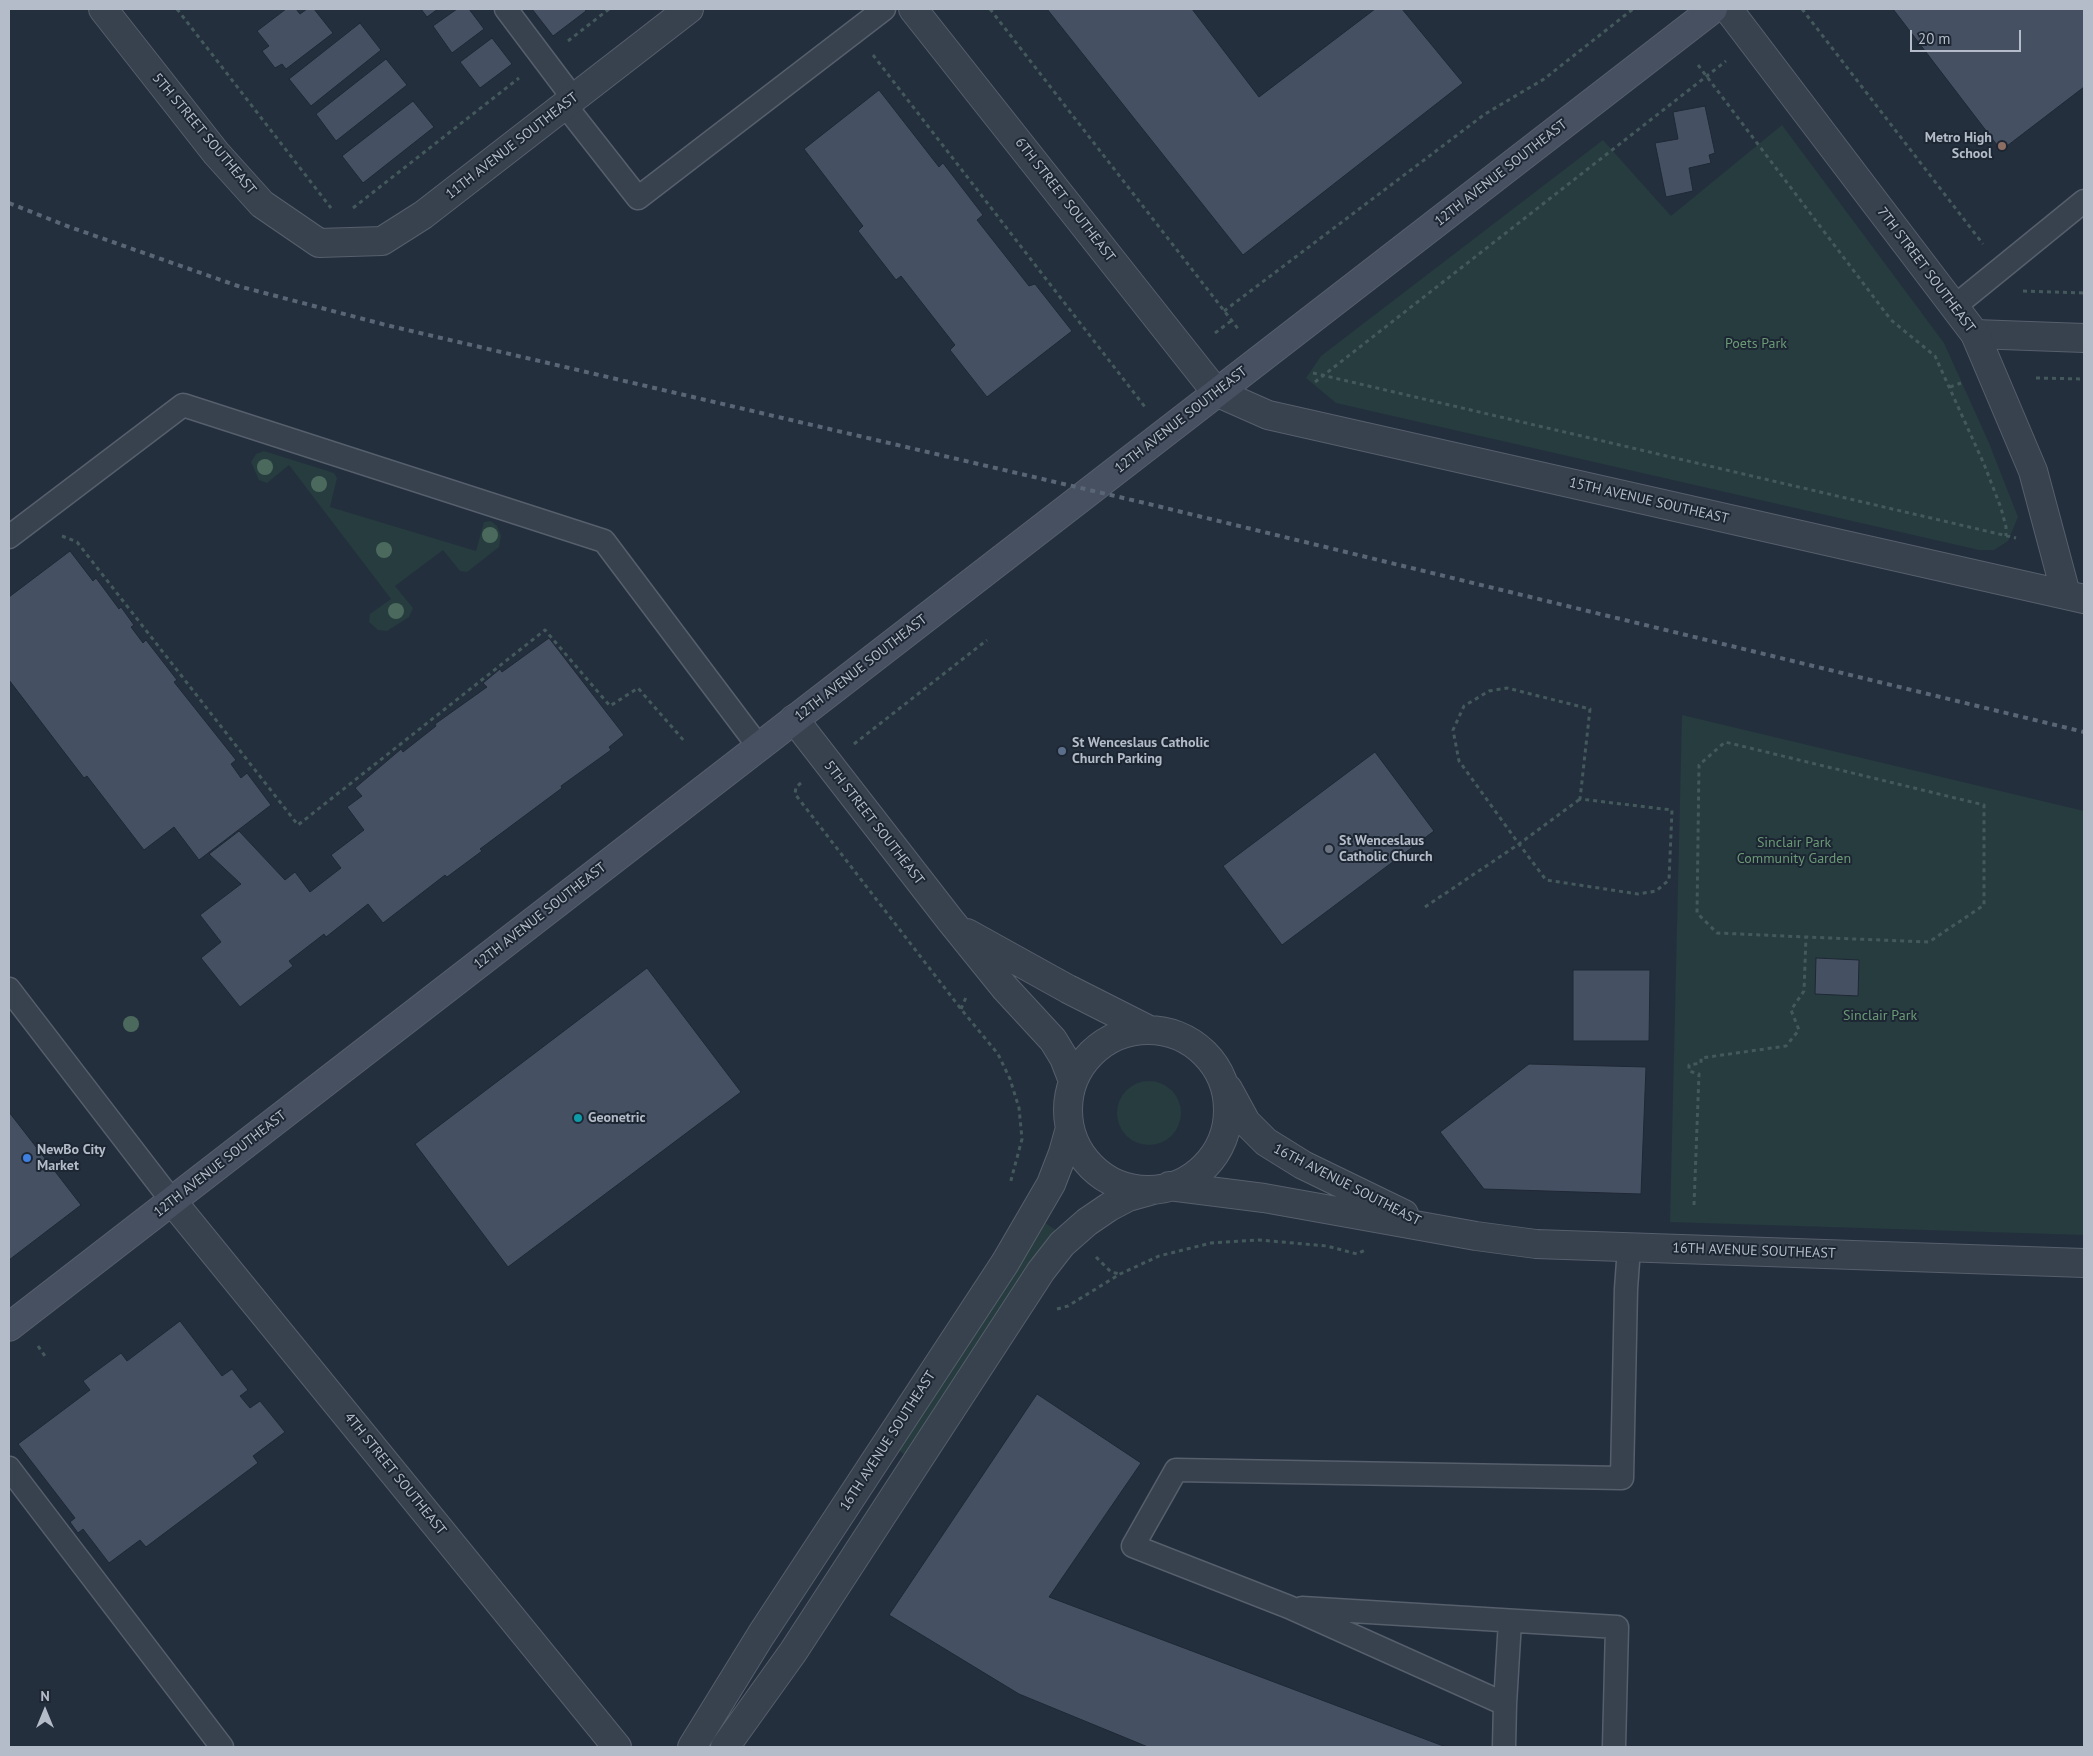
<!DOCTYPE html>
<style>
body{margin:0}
#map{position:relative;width:2093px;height:1756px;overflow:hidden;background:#242f3e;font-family:"PT Sans",sans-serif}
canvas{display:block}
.frame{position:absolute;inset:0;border:10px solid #b4bcc9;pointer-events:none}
.north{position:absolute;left:20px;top:1686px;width:50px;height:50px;-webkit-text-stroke:4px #1d2633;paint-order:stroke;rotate:0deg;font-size:14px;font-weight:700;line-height:20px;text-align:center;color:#b4bcc9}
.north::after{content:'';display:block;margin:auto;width:18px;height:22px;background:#b4bcc9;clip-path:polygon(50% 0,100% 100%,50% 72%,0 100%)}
.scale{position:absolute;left:1910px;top:30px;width:111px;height:22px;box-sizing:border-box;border:2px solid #b4bcc9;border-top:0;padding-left:6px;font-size:15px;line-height:18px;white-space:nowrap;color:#b4bcc9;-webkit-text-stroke:4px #1d2633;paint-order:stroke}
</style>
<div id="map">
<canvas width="2093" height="1756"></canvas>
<div class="frame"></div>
<div class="north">N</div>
<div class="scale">20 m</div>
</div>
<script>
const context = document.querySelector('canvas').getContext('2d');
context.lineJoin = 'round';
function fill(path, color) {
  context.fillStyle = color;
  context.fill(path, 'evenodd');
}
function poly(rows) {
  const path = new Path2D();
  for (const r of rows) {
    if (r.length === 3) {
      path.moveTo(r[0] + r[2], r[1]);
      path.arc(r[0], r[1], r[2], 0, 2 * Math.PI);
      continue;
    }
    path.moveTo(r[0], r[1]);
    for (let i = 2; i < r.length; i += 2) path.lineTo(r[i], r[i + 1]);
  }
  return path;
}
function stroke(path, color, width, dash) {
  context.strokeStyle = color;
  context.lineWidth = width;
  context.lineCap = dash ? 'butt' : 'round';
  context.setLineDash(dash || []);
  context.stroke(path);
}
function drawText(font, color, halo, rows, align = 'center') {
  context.font = font + ' "PT Sans",sans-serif';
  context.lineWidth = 4;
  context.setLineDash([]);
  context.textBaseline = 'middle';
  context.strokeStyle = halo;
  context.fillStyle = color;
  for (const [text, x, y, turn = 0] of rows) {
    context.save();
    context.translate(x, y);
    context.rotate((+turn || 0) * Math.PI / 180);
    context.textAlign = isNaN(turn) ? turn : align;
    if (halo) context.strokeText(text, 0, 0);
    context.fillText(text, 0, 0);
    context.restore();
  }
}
const green = poly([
 [1782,125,1944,343,1989,443,2018,517,2008,541,1994,550,1979,550,1336,403,1306,378,1321,356,1603,140,1671,216],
 [264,451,334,473,337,478,330,507,476,551,484,522,491,521,497,526,501,536,499,547,467,572,460,571,443,550,395,586,413,608,409,617,387,631,378,630,369,622,370,614,391,599,289,465,267,483,259,480,251,462,256,454],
 [1682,715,2084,811,2084,1235,1670,1222],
 [1149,1113,32],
 [1045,1223,1056,1230,1043,1246,905,1455,897,1449]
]);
const building = poly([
 [286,9,296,9,300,14,307,9,314,9,333,33,286,69,282,64,275,68,262,51,269,46,257,31,286,9],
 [421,9,438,9,427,17,421,9],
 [457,9,469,9,484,29,452,53,433,26,457,9],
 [532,9,585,9,586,11,553,36,532,9],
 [1047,9,1192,9,1259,97,1375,9,1402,9,1463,83,1243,255,1047,9],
 [1893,9,2084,9,2084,87,2007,146,1997,145,1893,9],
 [360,23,381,50,311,106,289,79,360,23],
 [492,38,512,64,480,88,460,62,492,38],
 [386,59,407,85,336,141,316,114,386,59],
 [879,90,939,167,943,163,983,215,977,220,1029,286,1035,284,1072,331,987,397,950,350,955,345,901,276,896,280,858,231,863,226,804,149,879,90],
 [413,101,434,127,363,183,342,156,413,101],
 [1705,106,1715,153,1709,155,1711,163,1689,168,1693,191,1666,197,1655,143,1678,139,1673,112,1705,106],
 [70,551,93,581,96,578,119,609,121,607,134,625,131,627,143,643,146,640,177,680,174,682,236,760,231,764,241,778,247,773,271,805,199,860,174,827,144,850,87,776,84,778,9,680,9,597,70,551],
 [549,638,624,735,609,747,611,750,561,786,562,788,480,849,482,851,447,877,445,875,383,923,368,904,326,937,324,934,289,961,293,966,240,1007,201,958,221,942,200,915,241,884,209,854,239,831,285,880,295,872,310,892,341,868,331,855,364,830,347,807,362,796,355,788,401,749,403,752,436,726,435,724,487,687,483,683,500,669,502,672,549,638],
 [1375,752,1434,831,1282,945,1223,866,1375,752],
 [1816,958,1859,960,1858,996,1815,994,1816,958],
 [647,968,741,1092,508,1267,415,1144,647,968],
 [1573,970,1650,970,1649,1041,1573,1041,1573,970],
 [1529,1064,1646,1067,1641,1194,1484,1189,1440,1132,1529,1064],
 [9,1112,81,1205,9,1260,9,1112],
 [180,1321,222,1376,232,1369,248,1390,240,1396,250,1408,260,1401,285,1432,253,1456,258,1463,146,1547,140,1540,109,1563,83,1529,78,1533,70,1522,75,1518,18,1444,90,1390,83,1381,121,1353,127,1361,180,1321],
 [1037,1394,1141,1463,1049,1597,1446,1747,1148,1747,1019,1694,889,1615,1037,1394]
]);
const path = poly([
 [177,9,331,208],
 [990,9,1239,330],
 [1802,9,1983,244],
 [568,41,609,9],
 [873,55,1145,407],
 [1698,65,1891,320,1935,356,1984,464,2001,508,2006,527,2006,536],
 [353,208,519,78],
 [2023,291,2084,293],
 [1224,311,1485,114,1544,79,1633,9],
 [1215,333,1231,321],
 [1313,373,2016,538],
 [2036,378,2084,379],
 [1315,382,1726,61],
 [1950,387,1961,383],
 [62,536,77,542,298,825,545,630,610,706,638,688,685,742],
 [854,744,987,640],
 [801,783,796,787,795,794,961,1009,998,1054,1010,1079,1019,1108,1022,1139,1010,1184],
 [1425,907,1519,844,1546,880,1638,894,1656,891,1669,880,1672,810,1580,799,1590,709,1507,688,1489,691,1464,706,1453,730,1459,761,1519,844,1580,799],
 [961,1009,967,995],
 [1694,1205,1699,1074,1689,1071,1689,1065,1701,1063,1701,1058,1786,1046,1799,1030,1791,1010,1804,991,1806,937,1929,942,1984,905,1984,805,1725,742,1699,765,1697,913,1717,933,1806,937],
 [1096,1257,1111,1272,1120,1274],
 [1057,1309,1068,1306,1120,1274,1159,1256,1211,1243,1259,1240,1327,1246,1357,1254,1365,1250],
 [38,1346,47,1359]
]);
const service = poly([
 [506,9,573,98],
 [565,105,638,198,884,9],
 [1955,306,2084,201],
 [9,537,183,405,604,541,759,747],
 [9,989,172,1201],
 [9,1468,222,1747],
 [1302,1608,1617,1627,1614,1747],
 [1505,1704,1510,1621],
 [1504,1747,1505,1704,1289,1607,1133,1546,1176,1470,1622,1478,1626,1289,1629,1248]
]);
const minor = poly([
 [103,9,216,153,262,204,319,243,382,241,423,215,689,9],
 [913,9,1216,392],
 [1975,334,2084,338],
 [794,719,950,920,1005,988,1053,1040,1064,1058,1073,1081],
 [967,933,1068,989,1149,1030],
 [1148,1110,80],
 [1228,1089,1246,1122,1266,1142,1303,1165,1404,1214],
 [1169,1186,1264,1198,1476,1236,1536,1244,2084,1263],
 [172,1201,617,1747],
 [692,1747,761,1635,1005,1263,1051,1184,1063,1153,1070,1128],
 [725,1747,793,1652,1041,1271,1062,1244,1087,1222,1109,1207,1128,1197,1153,1190]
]);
const tertiary = poly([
 [1728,9,1975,334,2033,471,2066,594],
 [1216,392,1268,415,2084,599]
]);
const secondary = poly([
 [9,1327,1713,9]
]);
const rail = poly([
 [9,203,67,226,238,286,386,325,1149,504,2084,732]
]);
const trees = [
 [265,467],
 [319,484],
 [490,535],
 [384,550],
 [396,611],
 [131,1024]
];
const markers = [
 [2002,146,5,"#8d6e63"],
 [1062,751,5,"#5c6f8a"],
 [1329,849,5,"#6b7280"],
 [578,1118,5,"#0f9aa8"],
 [27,1158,5,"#3f7fe0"]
];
const streetNames = [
 ["5TH STREET SOUTHEAST",204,134,50],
 ["11TH AVENUE SOUTHEAST",512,146,-38],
 ["12TH AVENUE SOUTHEAST",1501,173,-38],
 ["6TH STREET SOUTHEAST",1065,200,52],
 ["7TH STREET SOUTHEAST",1926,270,53],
 ["12TH AVENUE SOUTHEAST",1181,420,-38],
 ["15TH AVENUE SOUTHEAST",1649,501,13],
 ["12TH AVENUE SOUTHEAST",861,668,-38],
 ["5TH STREET SOUTHEAST",874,823,52],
 ["12TH AVENUE SOUTHEAST",540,916,-38],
 ["12TH AVENUE SOUTHEAST",220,1164,-38],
 ["16TH AVENUE SOUTHEAST",1347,1185,27],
 ["16TH AVENUE SOUTHEAST",1754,1251,2],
 ["16TH AVENUE SOUTHEAST",888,1441,-57],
 ["4TH STREET SOUTHEAST",395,1474,51]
];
const poiNames = [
 ["Metro High",1992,138,"right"],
 ["School",1992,154,"right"],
 ["St Wenceslaus Catholic",1072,743],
 ["Church Parking",1072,759],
 ["St Wenceslaus",1339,841],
 ["Catholic Church",1339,857],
 ["Geonetric",588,1118],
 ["NewBo City",37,1150],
 ["Market",37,1166]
];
const parkNames = [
 ["Poets Park",1756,344],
 ["Sinclair Park",1794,843],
 ["Community Garden",1794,859],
 ["Sinclair Park",1880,1016]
];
fill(green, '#263c3f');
fill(building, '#455162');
stroke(building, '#1f2835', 1);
stroke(service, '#565f6c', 25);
stroke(minor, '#565f6c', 30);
stroke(tertiary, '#565f6c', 30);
stroke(secondary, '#565f6c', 30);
stroke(path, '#44595c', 3, [4, 4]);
stroke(service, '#38414e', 22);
stroke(minor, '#38414e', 28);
stroke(tertiary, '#38414e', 28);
stroke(secondary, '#465061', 28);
stroke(rail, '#5a6575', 4, [5, 5]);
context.fillStyle = '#4b6a5d';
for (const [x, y] of trees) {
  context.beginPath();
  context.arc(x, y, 8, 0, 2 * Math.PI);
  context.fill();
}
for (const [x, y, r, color] of markers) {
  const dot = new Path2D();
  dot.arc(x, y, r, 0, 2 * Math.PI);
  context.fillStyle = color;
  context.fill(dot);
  stroke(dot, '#1d2633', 2);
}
drawText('14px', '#b4bcc9', '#1d2633', streetNames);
drawText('bold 14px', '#b4bcc9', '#1d2633', poiNames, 'left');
drawText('14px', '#6b9a76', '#1d2633', parkNames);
</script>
